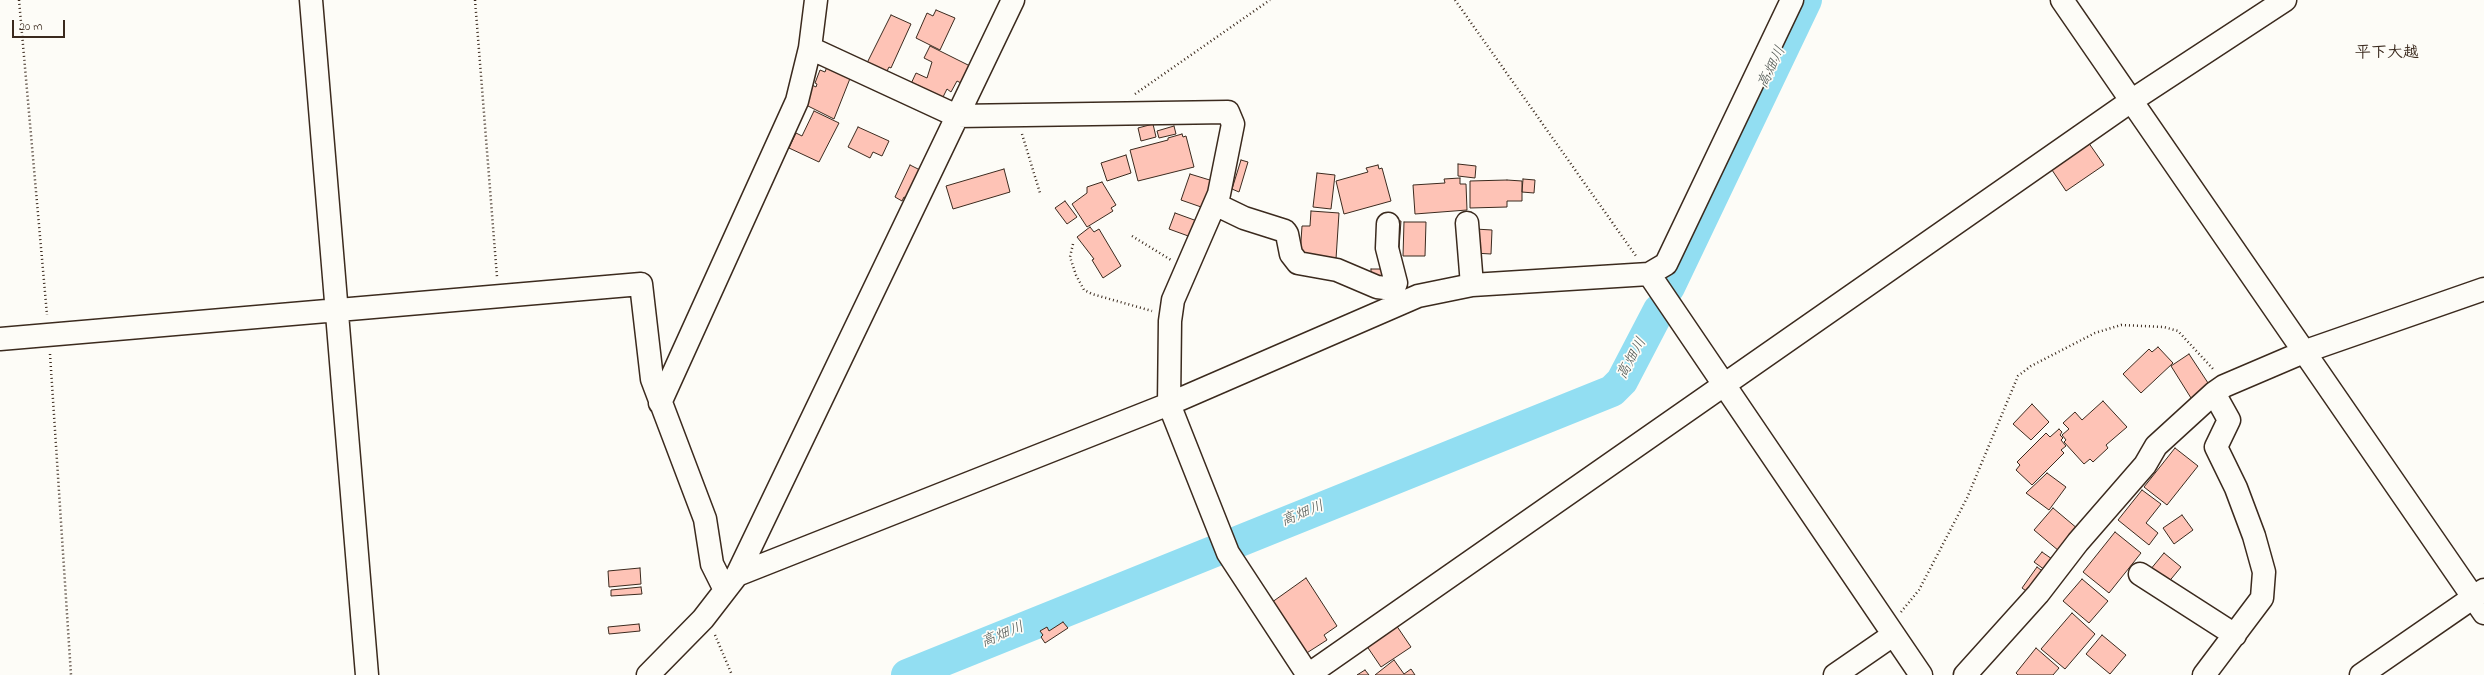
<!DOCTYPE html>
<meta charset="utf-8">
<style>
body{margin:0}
#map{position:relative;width:2484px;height:675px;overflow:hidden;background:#fdfcf7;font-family:"Indie Flower",sans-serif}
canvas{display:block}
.scale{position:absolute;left:12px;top:20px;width:53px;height:18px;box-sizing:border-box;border:2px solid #3b2a1e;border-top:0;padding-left:5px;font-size:12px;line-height:14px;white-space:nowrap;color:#3b2a1e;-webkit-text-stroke:3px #fdfcf7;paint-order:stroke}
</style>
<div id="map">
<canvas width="2484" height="675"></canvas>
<div class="scale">20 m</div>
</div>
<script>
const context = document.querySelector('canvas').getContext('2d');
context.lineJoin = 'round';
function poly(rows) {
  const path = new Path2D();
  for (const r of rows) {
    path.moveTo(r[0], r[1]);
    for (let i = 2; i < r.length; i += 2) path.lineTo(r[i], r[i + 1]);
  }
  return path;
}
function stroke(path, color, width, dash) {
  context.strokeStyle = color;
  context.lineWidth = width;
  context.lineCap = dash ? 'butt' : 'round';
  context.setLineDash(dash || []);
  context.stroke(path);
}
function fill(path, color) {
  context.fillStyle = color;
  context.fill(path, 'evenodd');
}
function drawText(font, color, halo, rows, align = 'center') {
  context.font = font + ' "Indie Flower","Klee One",sans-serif';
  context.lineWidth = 3.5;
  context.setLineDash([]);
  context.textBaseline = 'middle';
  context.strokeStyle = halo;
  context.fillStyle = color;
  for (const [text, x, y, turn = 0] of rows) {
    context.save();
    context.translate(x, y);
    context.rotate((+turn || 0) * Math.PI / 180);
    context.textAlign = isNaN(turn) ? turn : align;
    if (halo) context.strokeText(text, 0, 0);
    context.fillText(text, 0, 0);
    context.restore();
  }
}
const river = poly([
 [1669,287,1806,0],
 [907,675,1612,391,1622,381,1659,310]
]);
const building = poly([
 [936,10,955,18,940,50,916,38,927,13,933,16,936,10],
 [891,15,911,24,891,68,889,67,886,73,864,69,891,15],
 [930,46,970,66,961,83,957,81,951,92,947,89,940,103,909,88,916,73,927,78,932,62,924,58,930,46],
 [828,64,851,76,834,119,806,105,810,84,816,87,817,84,815,83,820,70,825,72,828,64],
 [814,111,839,123,819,162,789,148,796,133,802,136,814,111],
 [1153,124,1156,137,1141,141,1138,128,1153,124],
 [1174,126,1176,134,1159,138,1157,131,1174,126],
 [858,127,889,141,882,156,873,152,870,158,848,147,858,127],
 [1182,134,1183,137,1186,136,1194,167,1138,181,1130,150,1168,140,1168,138,1182,134],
 [2086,139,2104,165,2066,191,2048,164,2086,139],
 [1126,155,1131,173,1107,181,1101,163,1126,155],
 [1241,160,1248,162,1239,192,1232,189,1241,160],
 [1458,164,1476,166,1475,178,1458,176,1458,164],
 [910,165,924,172,911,200,904,197,902,201,895,197,910,165],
 [1378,165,1379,169,1382,168,1391,201,1344,214,1336,181,1368,172,1366,168,1378,165],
 [1004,169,1010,192,953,209,946,186,1004,169],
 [1317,173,1335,175,1331,209,1313,207,1317,173],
 [1190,174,1213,181,1204,208,1181,200,1190,174],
 [1460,178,1460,184,1466,184,1467,210,1415,214,1413,185,1445,183,1444,179,1460,178],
 [1523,179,1535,180,1534,193,1522,192,1523,179],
 [1507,180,1522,181,1522,201,1507,201,1507,207,1470,208,1470,181,1507,180],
 [1102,182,1116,205,1111,208,1113,211,1087,227,1072,204,1087,193,1087,187,1102,182],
 [1065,201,1077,217,1067,224,1055,208,1065,201],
 [1311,211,1339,213,1336,259,1300,256,1302,226,1310,226,1311,211],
 [1175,213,1197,221,1191,237,1169,229,1175,213],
 [1392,220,1401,221,1399,248,1390,247,1392,220],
 [1404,222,1426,222,1425,256,1403,256,1404,222],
 [1090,227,1094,232,1099,229,1121,266,1103,278,1092,260,1094,259,1077,237,1090,227],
 [1475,229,1492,230,1491,254,1474,253,1475,229],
 [1371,269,1386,269,1386,281,1371,281,1371,269],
 [2158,347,2173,363,2141,393,2123,374,2149,349,2152,352,2158,347],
 [2189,354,2210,386,2191,398,2171,366,2189,354],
 [2103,401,2127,427,2106,445,2108,448,2093,462,2090,459,2084,464,2064,442,2066,440,2062,435,2069,429,2063,423,2075,412,2082,420,2103,401],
 [2032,404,2049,422,2031,440,2013,424,2032,404],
 [2059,429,2062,432,2060,435,2063,438,2061,440,2066,446,2061,450,2064,453,2032,485,2016,470,2020,465,2017,462,2046,433,2050,437,2059,429],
 [2175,448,2198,466,2167,505,2144,487,2175,448],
 [2047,473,2066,487,2049,510,2026,493,2047,473],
 [2142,490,2161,504,2146,523,2158,533,2149,545,2118,520,2142,490],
 [2053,508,2078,529,2059,551,2034,530,2053,508],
 [2182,515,2193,530,2174,544,2163,528,2182,515],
 [2115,532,2141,553,2109,593,2083,572,2115,532],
 [2042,552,2052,559,2045,570,2034,562,2042,552],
 [2164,553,2181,567,2167,584,2150,570,2164,553],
 [2037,567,2045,573,2029,593,2022,588,2037,567],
 [640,568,641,584,609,587,608,571,640,568],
 [1306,578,1337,626,1324,635,1327,640,1302,656,1268,605,1306,578],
 [2082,579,2108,601,2089,623,2063,601,2082,579],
 [641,587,642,594,611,596,611,590,641,587],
 [2072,613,2095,634,2065,669,2041,649,2072,613],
 [1063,622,1068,628,1045,643,1041,637,1043,635,1040,631,1047,627,1049,631,1063,622],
 [1394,622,1411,647,1381,667,1364,642,1394,622],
 [639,624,640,631,609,634,608,627,639,624],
 [2102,635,2126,655,2110,674,2086,654,2102,635],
 [2036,648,2059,668,2053,675,2018,675,2016,673,2036,648],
 [1394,660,1404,674,1411,669,1415,675,1375,675,1394,660],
 [1365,670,1369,675,1357,675,1365,670]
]);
const path = poly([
 [19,0,47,315],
 [475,0,497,277],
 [1455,0,1636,256],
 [1135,94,1270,0],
 [1022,134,1040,193],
 [1132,236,1171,260],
 [1073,244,1070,257,1076,275,1084,290,1092,294,1152,311],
 [50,354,71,675],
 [1901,612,1919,590,1967,498,2018,376,2031,366,2095,333,2121,325,2164,327,2178,331,2214,370],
 [715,635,732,675]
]);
const minor = poly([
 [311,0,367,675],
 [1792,0,1666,264,1649,274,1921,675],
 [2062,0,2484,613],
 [810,48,957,116,1228,112,1233,124,1219,194,1173,300,1170,321,1169,404,1228,553,1308,675],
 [1215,204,1244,218,1285,231,1287,234,1291,254,1298,263,1337,270,1377,287,1393,289,1399,303],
 [1467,223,1472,285],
 [1388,224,1387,248,1396,283,1393,289],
 [0,339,641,284,652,379,705,519,712,564,725,590],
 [660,403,797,101,810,48,816,0],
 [2140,574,2235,635],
 [737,575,1169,404,1418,296,1472,285,1649,274],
 [648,675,703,619,737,575,1013,0],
 [1308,675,2131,101,2285,0],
 [1835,675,1893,635],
 [1965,675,2038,594,2078,542,2145,465,2156,446,2214,393,2224,386,2306,351,2484,289],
 [2204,675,2262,598,2264,572,2254,536,2236,488,2216,447,2229,420,2214,393],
 [2361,675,2484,590]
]);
const waterNames = [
 ["高畑川",1773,68,-64],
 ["高畑川",1633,359,-61],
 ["高畑川",1303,515,-22],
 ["高畑川",1003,636,-22]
];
const quarterNames = [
 ["平下大越",2387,54]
];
stroke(river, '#92def2', 32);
fill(building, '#fec3b6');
stroke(building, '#3b2a1e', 1);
stroke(minor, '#3b2a1e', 25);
stroke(path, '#3b2a1e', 2.5, [1, 3]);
stroke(minor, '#fdfcf7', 22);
drawText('italic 15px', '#515753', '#fdfcf7', waterNames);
drawText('bold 16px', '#3b2a1e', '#fdfcf7', quarterNames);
</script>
